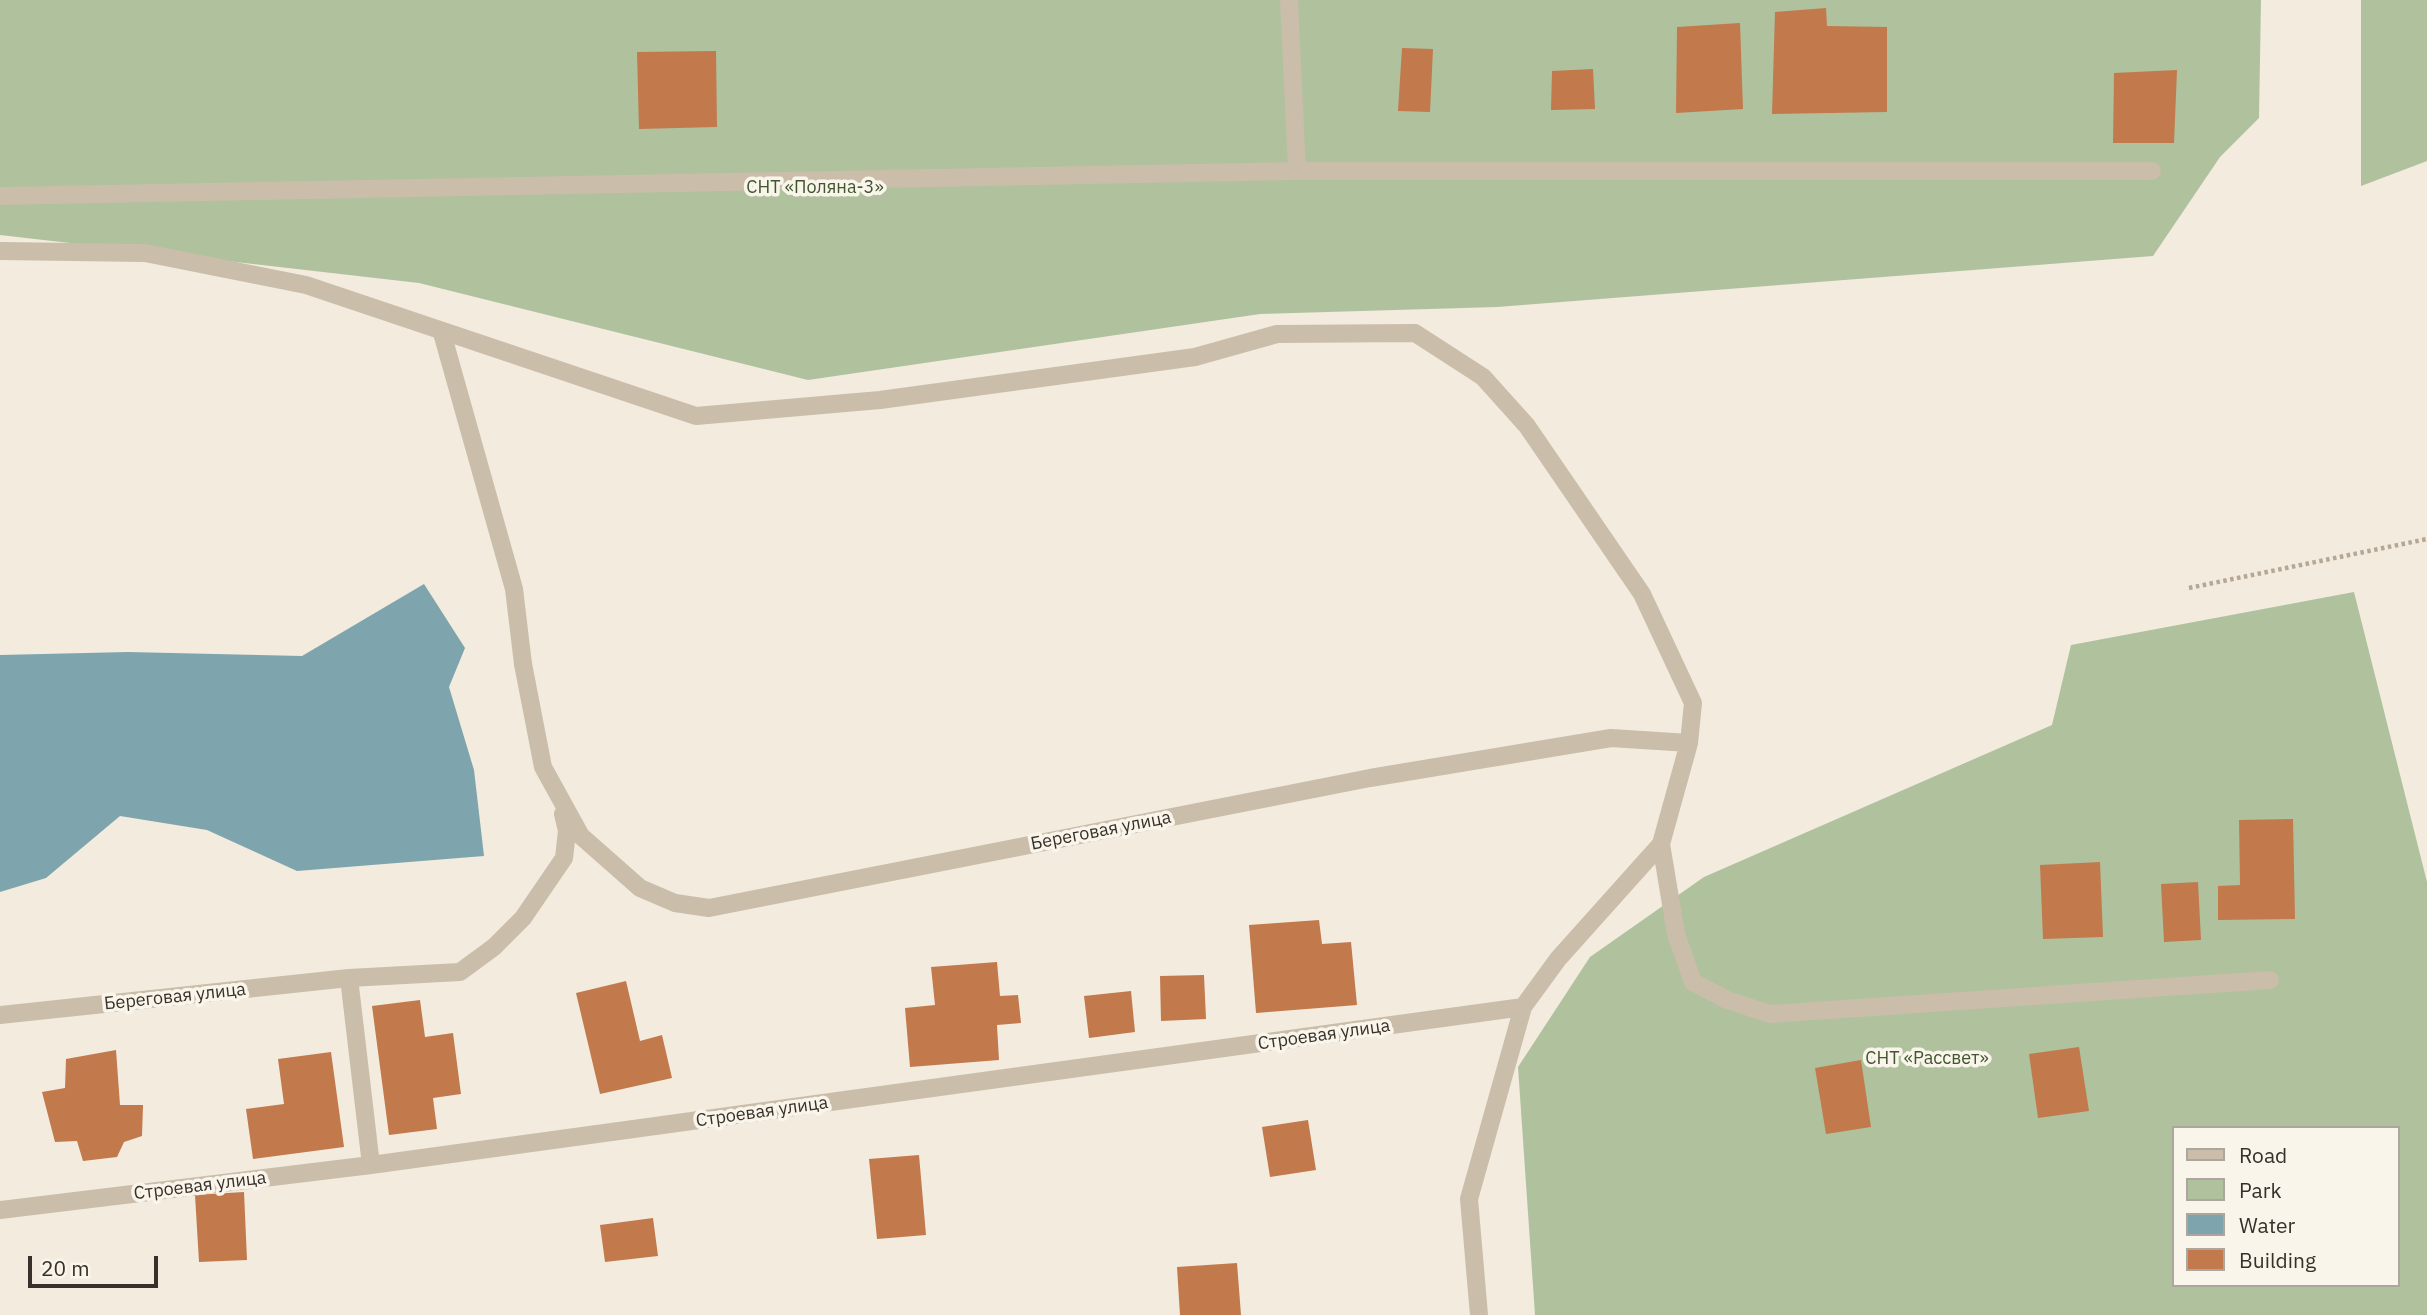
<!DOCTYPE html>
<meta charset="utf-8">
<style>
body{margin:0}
#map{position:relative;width:2427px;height:1315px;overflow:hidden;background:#f2ebde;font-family:"IBM Plex Sans",sans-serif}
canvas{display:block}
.legend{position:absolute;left:2172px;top:1126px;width:228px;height:161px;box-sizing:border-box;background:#f9f5eb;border:2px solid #aca69e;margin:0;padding:9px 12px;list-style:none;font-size:21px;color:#38302a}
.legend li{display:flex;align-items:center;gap:14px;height:35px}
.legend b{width:35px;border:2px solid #aca69e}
.scale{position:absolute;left:28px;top:1256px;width:130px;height:32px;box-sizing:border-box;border:4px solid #38302a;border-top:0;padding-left:9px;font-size:21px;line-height:24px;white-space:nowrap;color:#38302a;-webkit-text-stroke:5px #f9f5eb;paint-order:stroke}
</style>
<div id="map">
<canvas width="2427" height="1315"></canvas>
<ul class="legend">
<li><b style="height:9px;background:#cabdaa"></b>Road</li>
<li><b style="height:19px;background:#b0c19e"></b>Park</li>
<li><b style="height:19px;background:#7ea5ae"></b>Water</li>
<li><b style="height:19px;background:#c2794c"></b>Building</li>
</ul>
<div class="scale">20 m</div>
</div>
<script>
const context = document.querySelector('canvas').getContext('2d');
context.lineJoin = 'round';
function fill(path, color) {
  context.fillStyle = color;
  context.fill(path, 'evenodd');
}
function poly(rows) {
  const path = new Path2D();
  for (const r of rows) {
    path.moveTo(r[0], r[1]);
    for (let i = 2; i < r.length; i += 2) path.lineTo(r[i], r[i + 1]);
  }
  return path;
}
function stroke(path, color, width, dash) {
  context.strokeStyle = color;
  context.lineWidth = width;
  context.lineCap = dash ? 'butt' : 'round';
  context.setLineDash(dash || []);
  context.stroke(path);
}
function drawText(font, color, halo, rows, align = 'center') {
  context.font = font + ' "IBM Plex Sans",sans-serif';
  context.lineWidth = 7;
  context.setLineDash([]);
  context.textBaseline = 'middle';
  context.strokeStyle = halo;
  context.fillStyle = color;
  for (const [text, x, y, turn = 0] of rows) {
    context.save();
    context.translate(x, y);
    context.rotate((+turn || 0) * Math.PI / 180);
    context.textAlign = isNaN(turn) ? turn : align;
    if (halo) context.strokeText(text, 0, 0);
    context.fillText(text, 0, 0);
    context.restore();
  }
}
const green = poly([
 [0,0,2261,0,2259,118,2220,157,2153,256,1497,307,1260,314,808,380,419,283,0,235],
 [2361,0,2427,0,2427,161,2361,186],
 [2354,592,2427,882,2427,1315,1535,1315,1518,1067,1590,957,1704,877,2052,725,2071,645],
 [2173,1128,2397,1128,2397,1285,2173,1285]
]);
const water = poly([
 [424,584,465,648,449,687,474,770,484,856,297,871,207,830,120,816,46,878,0,892,0,655,128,652,302,656]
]);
const building = poly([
 [1826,8,1827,26,1887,27,1887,112,1772,114,1775,12],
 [1740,23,1743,109,1676,113,1677,27],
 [1402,48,1433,49,1430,112,1398,111],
 [716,51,717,127,639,129,637,52],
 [1593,69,1595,109,1551,110,1552,71],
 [2177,70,2174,143,2113,143,2114,73],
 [2293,819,2295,919,2218,920,2218,886,2240,885,2239,820],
 [2100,862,2103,937,2043,939,2040,865],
 [2198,882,2201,940,2164,942,2161,884],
 [1319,920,1322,944,1351,942,1357,1005,1256,1013,1249,925],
 [997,962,1000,996,1018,995,1021,1023,997,1025,999,1060,910,1067,905,1008,935,1005,931,967],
 [1204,975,1206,1019,1161,1021,1160,976],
 [626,981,640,1041,662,1035,672,1078,600,1094,576,993],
 [1131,991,1135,1032,1089,1038,1084,996],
 [420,1000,425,1037,453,1033,461,1094,433,1098,437,1129,389,1135,372,1006],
 [2079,1047,2089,1111,2038,1118,2029,1054],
 [116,1050,120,1105,143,1105,142,1136,124,1142,117,1157,83,1161,77,1141,55,1142,42,1092,65,1088,66,1059],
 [331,1052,344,1147,253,1159,246,1109,284,1104,278,1059],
 [1861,1060,1871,1127,1826,1134,1815,1068],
 [1308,1120,1316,1170,1270,1177,1262,1127],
 [919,1155,926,1235,877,1239,869,1159],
 [244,1192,247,1260,199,1262,195,1195],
 [653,1218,658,1256,605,1262,600,1225],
 [1237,1263,1241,1315,1180,1315,1177,1267]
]);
const path = poly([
 [2189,588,2427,539]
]);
const lane = poly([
 [442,333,514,589,523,664]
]);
const street = poly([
 [1289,0,1297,171],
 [0,196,1297,171,2152,171],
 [0,251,145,253,306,285,696,416,880,400,1195,357,1277,334,1415,333,1483,377,1527,426,1642,594,1693,703,1689,743,1661,844,1558,959,1523,1007,1469,1199,1479,1315],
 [523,664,543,767,581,836,640,888,675,903,709,908,1370,778,1611,738,1689,743],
 [1661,844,1676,934,1693,982,1727,1000,1770,1014,2270,980],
 [0,1015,349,978],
 [371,1165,349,978,460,972,494,947,523,918,564,858,567,831,563,814],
 [0,1210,371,1165,1523,1007]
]);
const parkNames = [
 ["СНТ «Поляна-3»",815,188],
 ["СНТ «Рассвет»",1927,1059]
];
const streetNames = [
 ["Береговая улица",1101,831,-11],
 ["Береговая улица",175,997,-6],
 ["Строевая улица",1324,1035,-8],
 ["Строевая улица",762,1112,-8],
 ["Строевая улица",200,1186,-7]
];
fill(green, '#b0c19e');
fill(water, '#7ea5ae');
fill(building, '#c2794c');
stroke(path, '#b6a795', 4.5, [3.5, 3.5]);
stroke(lane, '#cabdaa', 18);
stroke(street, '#cabdaa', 18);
drawText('18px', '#41552e', '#f9f5eb', parkNames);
drawText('18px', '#38302a', '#f9f5eb', streetNames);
</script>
